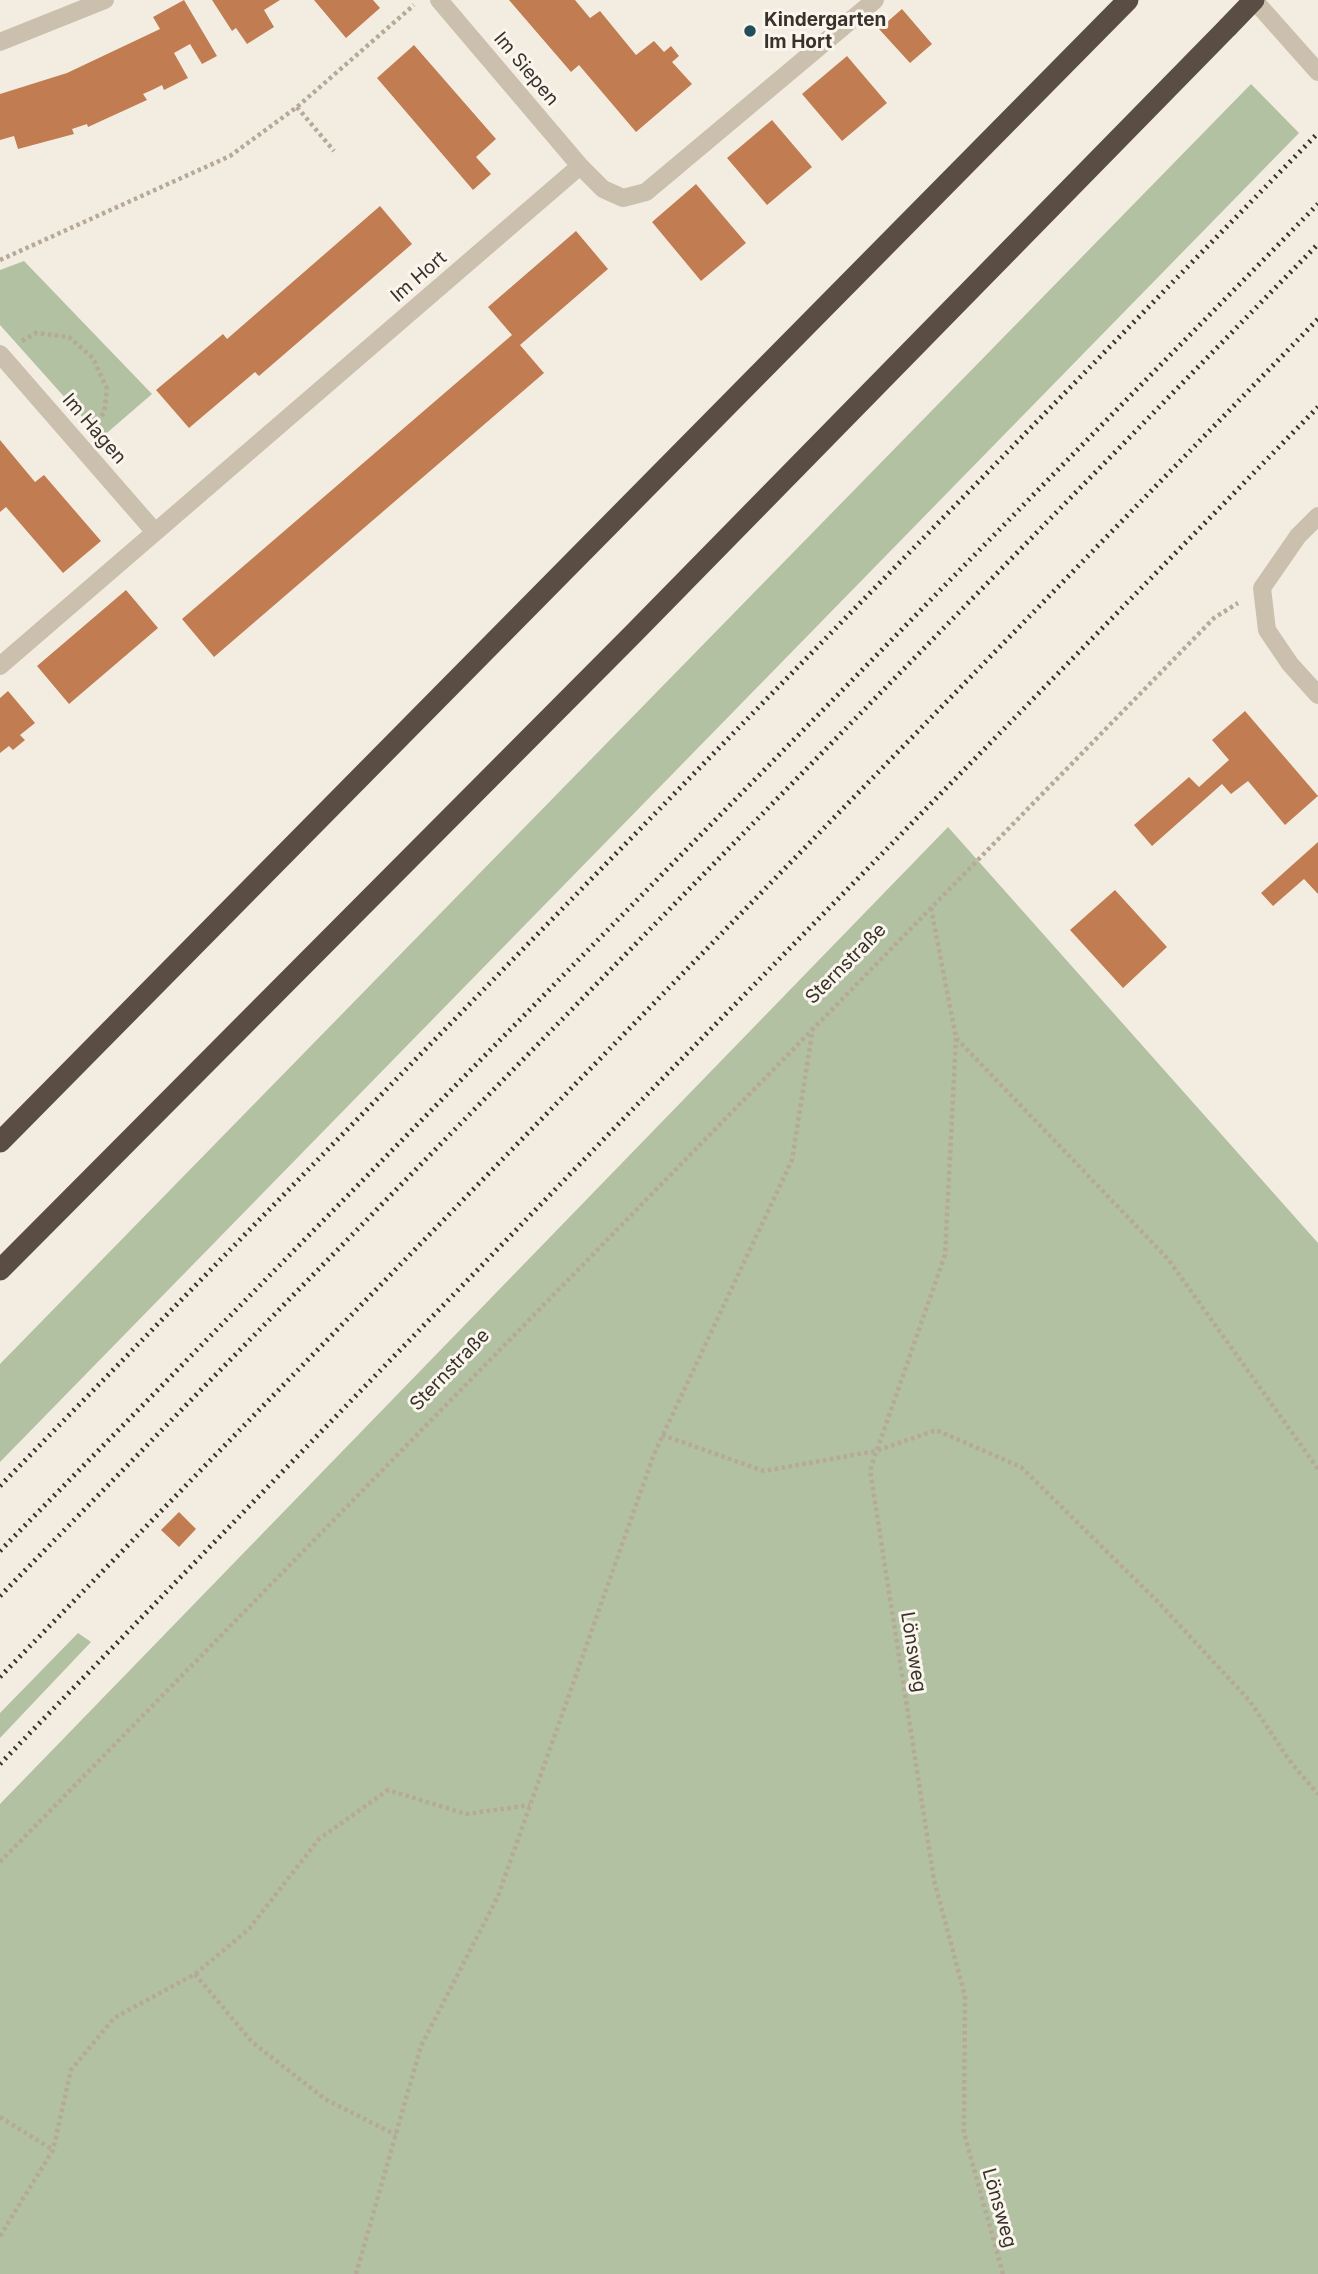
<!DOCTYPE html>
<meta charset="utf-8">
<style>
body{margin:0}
canvas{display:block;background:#f3ede1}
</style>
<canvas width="1318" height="2274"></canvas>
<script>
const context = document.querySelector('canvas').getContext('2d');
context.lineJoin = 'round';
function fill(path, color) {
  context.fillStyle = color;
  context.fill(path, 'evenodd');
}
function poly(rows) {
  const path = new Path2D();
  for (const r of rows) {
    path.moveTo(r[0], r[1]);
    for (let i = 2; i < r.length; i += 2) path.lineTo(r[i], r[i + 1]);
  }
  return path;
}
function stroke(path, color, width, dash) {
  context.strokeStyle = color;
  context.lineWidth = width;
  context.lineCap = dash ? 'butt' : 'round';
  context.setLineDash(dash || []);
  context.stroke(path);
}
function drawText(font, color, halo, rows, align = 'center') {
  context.font = font + ' Inter,sans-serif';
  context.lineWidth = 6;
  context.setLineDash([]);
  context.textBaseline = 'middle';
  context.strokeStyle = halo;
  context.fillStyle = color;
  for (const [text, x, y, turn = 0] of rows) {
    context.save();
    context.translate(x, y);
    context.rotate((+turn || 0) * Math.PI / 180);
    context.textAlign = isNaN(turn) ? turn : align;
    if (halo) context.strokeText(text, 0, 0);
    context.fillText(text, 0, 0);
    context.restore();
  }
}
const green = poly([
 [1251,84,1299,133,0,1462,0,1364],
 [24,261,152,394,101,438,0,325,0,270],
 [948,827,1318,1243,1318,2274,0,2274,0,1804],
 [78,1633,91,1642,0,1738,0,1713]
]);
const building = poly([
 [184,0,217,56,202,64,190,44,174,53,188,78,164,90,162,85,152,90,143,94,147,100,88,127,87,124,72,129,74,134,18,149,14,136,0,140,0,94,67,73,160,29,153,17],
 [212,0,280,0,264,10,274,27,247,44,236,28,232,31],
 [314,0,373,0,380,8,346,38],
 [509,0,575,0,590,18,600,11,636,55,654,41,664,52,671,46,679,56,672,62,692,84,636,132,579,65,571,72],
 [902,9,932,44,910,63,879,29],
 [414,45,496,139,476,157,491,174,473,190,377,78],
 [847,56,887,103,842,141,802,94],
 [772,120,812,167,767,205,727,158],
 [696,184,746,243,701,281,652,222],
 [380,206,412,244,259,376,255,372,189,428,156,390,223,334,227,339],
 [576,231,608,269,520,345,544,373,214,657,182,619,512,335,488,307],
 [0,440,35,482,44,475,101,541,63,573,6,507,0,512],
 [126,590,158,628,69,704,37,666],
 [8,691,35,723,20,735,25,740,13,750,9,746,0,753,0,698],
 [1245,711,1318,796,1285,825,1248,781,1231,794,1222,784,1152,846,1134,825,1189,777,1199,787,1229,760,1212,740],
 [1318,842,1318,894,1304,879,1273,906,1261,893],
 [1115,890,1167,947,1123,988,1070,930],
 [179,1512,196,1529,179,1547,161,1530]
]);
const path = poly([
 [297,107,334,151],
 [0,260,230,156,297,107,414,5],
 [22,341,36,333,69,337,93,358,107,389,104,413,95,422],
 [931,908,956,1038,1168,1259,1318,1469],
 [956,1038,945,1255,870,1470,934,1880,965,1996,964,2133,1003,2274],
 [662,1435,764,1471,876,1451,936,1430,1021,1467,1157,1601,1249,1700,1292,1764,1318,1794],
 [0,1862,1214,618,1238,603],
 [195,1974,252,2042,325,2099,396,2135],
 [0,2117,53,2150],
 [0,2236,53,2150,71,2070,114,2018,195,1974,248,1930,319,1839,388,1790,466,1814,530,1805],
 [356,2274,421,2046,498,1896,654,1454,792,1160,813,1027]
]);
const minor = poly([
 [439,0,580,166,603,189,623,198,646,192,875,0],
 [1254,0,1318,72],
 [0,42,105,0],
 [0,354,155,532],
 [1318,516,1298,536,1262,588,1267,630,1290,664,1318,695],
 [0,666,580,166]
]);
const highway = poly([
 [0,1142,1128,0],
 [0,1270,634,633,1228,27]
]);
const rail = poly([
 [0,1486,1318,133],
 [0,1551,1318,204],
 [0,1596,1318,244],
 [0,1677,1318,319],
 [0,1764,630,1112,1318,407]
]);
const highwayBridge = poly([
 [1228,27,1254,0]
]);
const markers = [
 [750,31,7,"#224d5a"]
];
const poiNames = [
 ["Kindergarten",764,20],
 ["Im Hort",764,42]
];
const streetNames = [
 ["Im Siepen",526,69,50],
 ["Im Hort",419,277,-41],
 ["Im Hagen",94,429,49],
 ["Sternstraße",846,964,-45],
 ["Sternstraße",450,1370,-46],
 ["Lönsweg",913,1652,81],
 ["Lönsweg",999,2208,74]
];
fill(green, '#b2c1a1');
fill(building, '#c17d51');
stroke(path, '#b7a997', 4.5, [3.5, 3.5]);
stroke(minor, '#cbbfad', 18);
stroke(highway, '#5a4d43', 21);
stroke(rail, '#39322b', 5, [2, 5]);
stroke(highwayBridge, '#5a4d43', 21);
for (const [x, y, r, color] of markers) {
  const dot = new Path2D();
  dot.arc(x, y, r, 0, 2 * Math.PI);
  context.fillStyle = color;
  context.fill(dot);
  stroke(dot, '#faf6ee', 2.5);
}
drawText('bold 19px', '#39322b', '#faf6ee', poiNames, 'left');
drawText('19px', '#39322b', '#faf6ee', streetNames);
</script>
